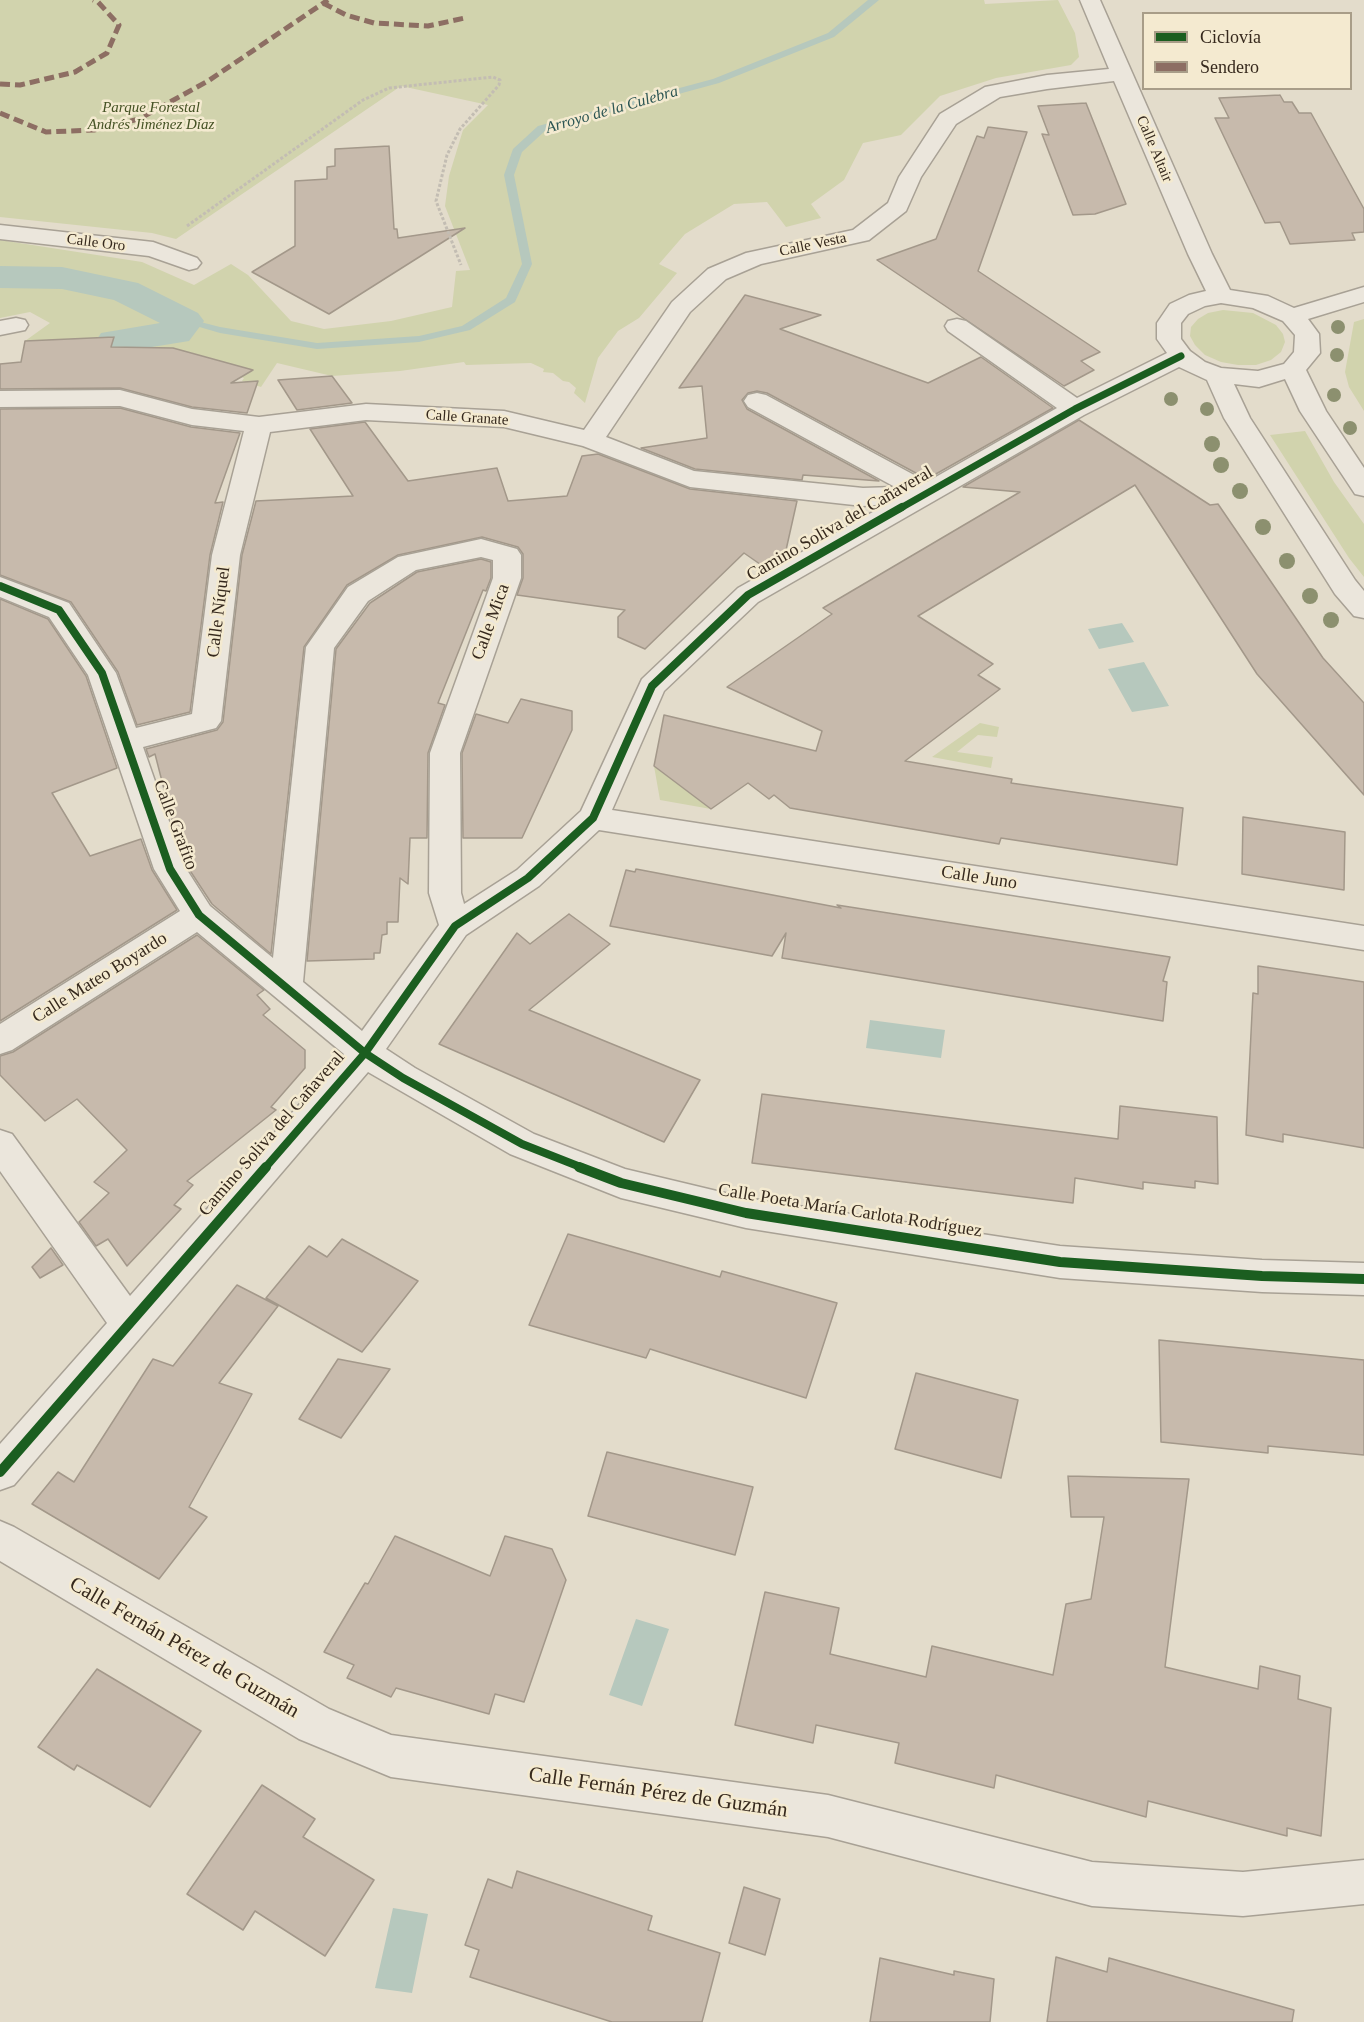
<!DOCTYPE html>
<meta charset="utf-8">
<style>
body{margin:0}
#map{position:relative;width:1364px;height:2022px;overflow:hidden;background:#e3dccb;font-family:"Times New Roman",serif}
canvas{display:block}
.legend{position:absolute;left:1142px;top:12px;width:210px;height:78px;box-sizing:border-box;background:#f4ead0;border:2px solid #a89d88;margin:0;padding:8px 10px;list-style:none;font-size:18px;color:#36291d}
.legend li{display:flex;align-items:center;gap:12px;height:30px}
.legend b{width:30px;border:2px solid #a89d88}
</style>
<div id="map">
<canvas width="1364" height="2022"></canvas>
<ul class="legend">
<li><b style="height:8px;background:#1b5e20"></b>Ciclovía</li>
<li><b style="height:8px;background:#8d6e63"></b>Sendero</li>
</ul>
</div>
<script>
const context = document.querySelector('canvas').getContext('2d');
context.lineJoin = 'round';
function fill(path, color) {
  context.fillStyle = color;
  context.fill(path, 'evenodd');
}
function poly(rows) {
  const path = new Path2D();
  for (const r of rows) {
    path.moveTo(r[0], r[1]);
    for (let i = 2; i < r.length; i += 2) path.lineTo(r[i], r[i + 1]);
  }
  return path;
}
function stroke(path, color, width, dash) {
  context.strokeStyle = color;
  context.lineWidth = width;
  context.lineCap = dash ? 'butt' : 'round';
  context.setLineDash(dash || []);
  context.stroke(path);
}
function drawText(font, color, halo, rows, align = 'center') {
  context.font = font + ' "Times New Roman",serif';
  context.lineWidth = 5;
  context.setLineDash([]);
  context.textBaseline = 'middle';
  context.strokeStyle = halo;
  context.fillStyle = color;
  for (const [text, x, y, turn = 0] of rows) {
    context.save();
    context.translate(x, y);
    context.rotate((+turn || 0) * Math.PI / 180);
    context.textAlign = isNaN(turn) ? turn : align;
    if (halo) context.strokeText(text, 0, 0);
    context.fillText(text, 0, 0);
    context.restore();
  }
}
const green = poly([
 [0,0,984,0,985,4,1058,0,1075,33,1079,57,1071,65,996,78,940,96,901,135,863,143,844,180,811,204,821,218,786,227,767,202,734,204,685,234,659,264,677,273,639,318,618,331,598,358,585,403,574,393,576,388,569,382,563,381,553,373,543,372,544,369,531,363,466,365,464,362,400,371,332,376,277,363,261,387,242,381,244,378,229,373,235,365,185,351,180,356,157,347,25,341,50,323,30,312,0,318,0,240,142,262,194,285,231,264,248,275,291,321,324,329,391,321,452,307,456,271,470,270,445,206,449,176,463,130,488,105,401,86,176,239,152,233,0,217],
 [1223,310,1253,313,1276,325,1283,334,1285,342,1281,352,1271,360,1256,365,1238,365,1221,362,1205,355,1195,345,1190,336,1191,327,1198,319,1208,313],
 [1364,319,1364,411,1349,387,1345,372,1354,322],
 [1305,431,1334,482,1364,524,1364,577,1349,558,1270,435],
 [980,723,999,727,997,737,978,735,957,752,993,757,991,768,932,757],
 [654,766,711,809,660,800]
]);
const water = poly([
 [1122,623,1134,642,1099,649,1088,629],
 [1144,662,1169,706,1132,712,1108,669],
 [870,1020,945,1030,941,1058,866,1048],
 [636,1619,669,1629,642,1706,609,1695],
 [393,1908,428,1914,412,1993,375,1988]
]);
const stream = poly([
 [868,0,879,0,834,37,719,83,546,130,522,152,514,175,532,264,515,302,470,330,419,342,317,349,220,333,179,321,185,318,220,327,317,343,419,336,462,326,506,298,522,264,504,175,513,149,538,126,713,79,828,33,868,0]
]);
const canal = poly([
 [0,266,62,267,138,283,198,313,204,321,189,341,115,353,101,349,96,341,101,333,160,323,114,300,62,289,0,288,0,266]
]);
const building = poly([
 [1280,95,1284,102,1292,102,1299,113,1311,113,1364,209,1364,232,1352,233,1355,240,1290,244,1280,222,1265,223,1215,118,1229,118,1219,98,1280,95],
 [1086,103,1126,204,1095,214,1073,215,1042,134,1049,135,1038,106,1086,103],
 [988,127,1027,132,978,271,1100,352,1081,361,1094,370,1064,386,877,260,936,239,977,136,984,138,988,127],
 [389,146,394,229,397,229,398,238,465,228,329,314,252,272,295,246,295,181,327,179,327,167,335,166,335,149,389,146],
 [745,295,821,315,780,329,928,383,981,357,1053,408,927,479,767,393,757,391,748,393,742,400,747,409,879,481,803,475,802,480,695,469,641,448,707,438,702,386,679,388,745,295],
 [114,337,111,347,173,348,253,370,231,383,258,381,247,413,192,407,120,388,0,389,0,364,21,362,25,341,114,337],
 [332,376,352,403,297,410,278,380,332,376],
 [120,408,191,427,240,433,215,503,223,502,210,555,190,712,137,725,118,672,71,602,0,575,0,409,120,408],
 [1079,420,1210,505,1218,504,1323,658,1364,703,1364,795,1257,674,1135,485,918,616,993,664,978,675,1000,689,905,761,1012,779,1011,783,1183,808,1177,865,1001,838,999,844,790,808,774,795,769,799,748,783,711,809,654,766,664,715,816,751,822,731,727,687,832,614,823,608,1020,492,963,487,1079,420],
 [365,422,408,481,497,468,508,501,567,496,582,456,598,454,690,489,797,501,784,559,767,569,744,553,645,649,618,637,618,617,625,610,517,595,523,578,523,554,518,547,482,537,398,555,347,585,304,647,271,954,212,904,187,866,174,828,155,754,149,757,146,749,217,730,223,722,242,555,256,501,353,496,310,429,365,422],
 [481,559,491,562,491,578,486,591,483,590,438,703,445,705,428,753,427,838,410,838,408,884,400,878,398,922,387,922,387,934,382,935,380,953,374,953,374,959,307,961,336,649,370,603,417,572,481,559],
 [0,599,48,619,86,676,117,768,52,793,90,856,141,839,152,870,177,910,0,1021,0,599],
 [521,699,572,711,572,730,522,838,463,838,462,753,476,714,508,723,521,699],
 [1243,817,1345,832,1344,890,1242,874,1243,817],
 [636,869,841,908,837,905,1170,957,1163,981,1167,982,1163,1021,782,958,786,933,772,956,610,926,626,870,635,872,636,869],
 [569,914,610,944,529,1010,700,1080,664,1142,439,1044,517,933,530,944,569,914],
 [197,935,264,990,257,995,270,1009,263,1015,305,1050,305,1068,271,1107,276,1110,187,1181,193,1185,174,1205,181,1209,127,1266,108,1239,96,1246,79,1222,109,1193,94,1182,127,1150,77,1099,45,1121,0,1075,0,1056,13,1052,197,935],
 [1258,966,1364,982,1364,1148,1283,1134,1283,1142,1246,1135,1253,993,1258,994,1258,966],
 [762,1094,1118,1139,1120,1106,1217,1117,1218,1184,1195,1181,1195,1188,1143,1182,1143,1189,1075,1178,1073,1203,752,1163,762,1094],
 [568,1234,720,1277,722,1271,837,1303,806,1398,650,1349,646,1358,529,1325,568,1234],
 [342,1239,418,1281,362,1352,266,1298,309,1246,327,1257,342,1239],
 [51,1248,63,1265,40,1278,32,1267,51,1248],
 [237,1285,278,1306,219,1383,252,1394,189,1507,207,1517,159,1579,32,1504,58,1472,74,1482,153,1359,173,1366,237,1285],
 [1159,1340,1364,1360,1364,1455,1268,1446,1268,1453,1161,1442,1159,1340],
 [338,1359,390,1369,341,1438,299,1419,338,1359],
 [916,1373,1018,1400,1001,1478,895,1449,916,1373],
 [607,1452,753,1487,735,1555,588,1516,607,1452],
 [1068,1476,1189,1479,1165,1667,1258,1689,1260,1666,1300,1676,1298,1699,1331,1708,1321,1836,1287,1828,1287,1836,1148,1801,1146,1817,996,1775,994,1788,895,1763,899,1743,816,1725,813,1743,735,1725,765,1592,839,1608,830,1654,926,1677,932,1646,1053,1675,1066,1604,1091,1599,1104,1517,1071,1517,1068,1476],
 [395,1536,490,1576,505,1536,552,1549,566,1580,524,1702,495,1694,489,1714,396,1688,391,1697,347,1678,354,1665,324,1652,365,1583,368,1584,395,1536],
 [97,1669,201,1731,150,1807,77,1765,74,1770,38,1747,97,1669],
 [262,1785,315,1819,303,1837,374,1880,325,1956,255,1911,243,1930,187,1894,262,1785],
 [517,1871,652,1916,648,1930,720,1953,702,2022,612,2022,470,1977,479,1950,465,1945,488,1879,512,1888,517,1871],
 [744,1887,780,1899,765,1955,729,1943,744,1887],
 [1056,1957,1107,1972,1109,1958,1294,2010,1292,2022,1047,2022,1056,1957],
 [880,1958,954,1975,954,1971,994,1979,990,2022,870,2022,880,1958]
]);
const path = poly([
 [187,226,363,100,389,88,493,77,500,80,499,85,460,129,447,155,436,201,461,265]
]);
const street = poly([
 [1080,0,1100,0,1212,254,1230,290,1268,296,1294,308,1364,287,1364,302,1308,319,1319,334,1320,353,1306,370,1326,411,1364,468,1364,496,1355,494,1300,411,1285,379,1259,387,1234,384,1250,418,1355,580,1364,591,1364,618,1354,616,1335,594,1224,418,1207,380,1179,367,1084,415,758,602,664,691,612,810,1364,926,1364,950,599,830,539,886,466,935,386,1049,415,1068,534,1134,625,1169,746,1198,1060,1246,1262,1260,1364,1263,1364,1295,1262,1292,1060,1278,746,1228,621,1198,510,1154,368,1072,14,1485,0,1490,0,1444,107,1323,0,1171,0,1130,12,1134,130,1296,344,1054,197,932,12,1050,0,1054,0,1024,180,911,154,869,88,675,49,617,0,597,0,577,69,603,116,673,136,728,192,714,212,555,244,431,192,425,120,406,0,407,0,391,120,390,192,409,259,417,366,404,504,411,584,430,672,302,708,269,746,253,853,230,888,203,899,177,940,114,985,87,1047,75,1109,69,1080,0],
 [1114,81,1188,254,1206,291,1189,295,1170,304,1157,323,1157,339,1167,353,1077,398,966,321,957,319,948,321,945,326,948,331,1057,408,927,482,766,395,757,393,748,395,744,401,748,407,895,487,863,488,694,471,606,437,690,312,726,279,761,264,869,240,906,211,921,177,956,124,1000,97,1047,89,1114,81],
 [1221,303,1253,308,1283,321,1295,335,1294,352,1284,364,1258,371,1221,368,1205,362,1190,351,1181,339,1181,323,1188,314,1205,306,1221,303],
 [366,420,504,427,583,446,690,487,863,506,887,504,738,588,642,679,581,811,517,870,464,904,461,893,460,753,521,578,521,555,517,549,481,539,398,557,348,587,306,647,273,958,210,906,185,867,143,747,216,728,221,721,240,555,270,432,366,420],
 [481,557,493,560,493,578,430,753,429,893,439,925,362,1031,303,982,334,648,368,601,416,570,481,557],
 [0,225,153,242,197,258,201,263,197,268,189,270,149,256,0,239,0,225],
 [16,318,25,320,28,325,25,330,0,335,0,321,16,318],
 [0,1521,14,1527,329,1709,391,1735,828,1795,1092,1862,1243,1872,1364,1860,1364,1904,1243,1916,1092,1906,828,1837,391,1777,299,1739,0,1561,0,1521]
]);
const quiet = poly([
 [323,3,346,15,374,23,428,26,465,18],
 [0,84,20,85,75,72,107,53,119,25,98,2,93,0],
 [0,113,46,132,94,130,139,119,208,81,328,0]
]);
const cyclewayFar2 = poly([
 [899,509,1075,409,1181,356]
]);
const cyclewayFar1 = poly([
 [0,586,59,610,102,673,170,869,199,915,365,1053,403,1078,522,1144,583,1168],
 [265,1168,365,1053,455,926,528,878,593,818,652,686,748,595,902,507]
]);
const cycleway = poly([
 [579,1167,621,1183,746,1213,1060,1262,1262,1276,1364,1279],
 [0,1472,266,1167]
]);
const trees = [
 [1338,327,7],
 [1337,355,7],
 [1334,395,7],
 [1171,399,7],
 [1207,409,7],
 [1350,428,7],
 [1212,444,8],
 [1221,465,8],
 [1240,491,8],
 [1263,527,8],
 [1287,561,8],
 [1310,596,8],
 [1331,620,8]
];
const farParknames = [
 ["Parque Forestal",151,108],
 ["Andrés Jiménez Díaz",151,125]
];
const farStreetnames = [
 ["Calle Altair",1154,149,67],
 ["Calle Oro",96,243,7],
 ["Calle Vesta",813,245,-12],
 ["Calle Granate",467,418,4]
];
const farWaternames = [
 ["Arroyo de la Culebra",612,110,-16]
];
const streetNames = [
 ["Camino Soliva del Cañaveral",840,524,-30],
 ["Calle Níquel",219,612,-83],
 ["Calle Mica",491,622,-70],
 ["Calle Grafito",175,825,69],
 ["Calle Juno",979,878,9],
 ["Calle Mateo Boyardo",100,978,-32],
 ["Camino Soliva del Cañaveral",272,1134,-49],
 ["Calle Poeta María Carlota Rodríguez",850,1211,9]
];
const nearStreetnames = [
 ["Calle Fernán Pérez de Guzmán",184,1648,30],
 ["Calle Fernán Pérez de Guzmán",658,1793,8]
];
fill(green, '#d1d3ad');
fill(water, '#b6c8bd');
fill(stream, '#b6c8bd');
fill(canal, '#b6c8bd');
fill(building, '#c7baac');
stroke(building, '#a3988a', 1.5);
stroke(street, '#a8a195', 3);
stroke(path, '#c3bdb3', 3, [3, 2]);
fill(street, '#ebe6dc');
stroke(quiet, '#8d6e63', 5, [10, 5]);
stroke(cyclewayFar2, '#1b5e20', 7);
stroke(cyclewayFar1, '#1b5e20', 8);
stroke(cycleway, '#1b5e20', 10);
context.fillStyle = '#8c906f';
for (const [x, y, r] of trees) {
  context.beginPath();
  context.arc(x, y, r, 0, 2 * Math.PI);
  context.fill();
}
drawText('italic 15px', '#455224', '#f4ead0', farParknames);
drawText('15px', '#36291d', '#f4ead0', farStreetnames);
drawText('italic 16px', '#2c5553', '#f4ead0', farWaternames);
drawText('18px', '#36291d', '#f4ead0', streetNames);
drawText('21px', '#36291d', '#f4ead0', nearStreetnames);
</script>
